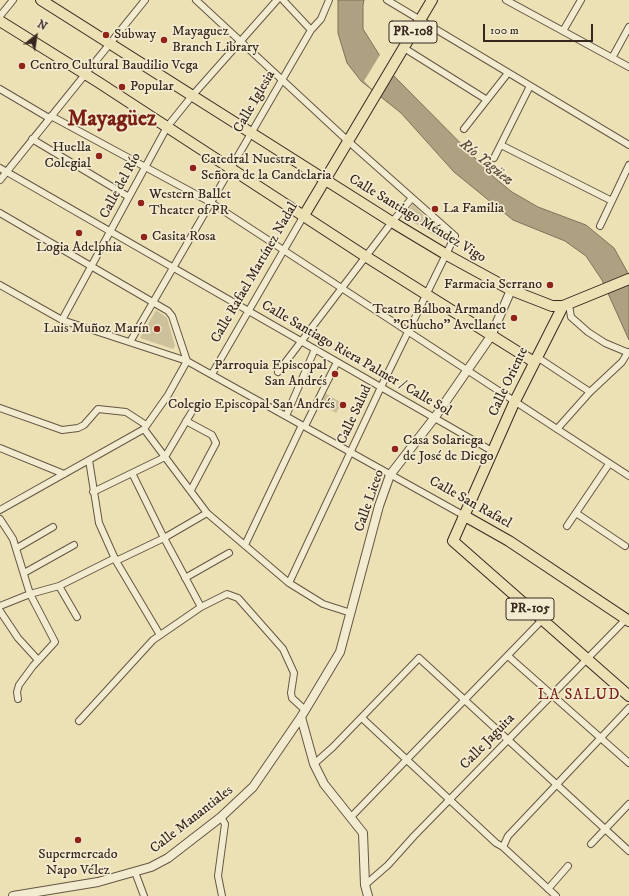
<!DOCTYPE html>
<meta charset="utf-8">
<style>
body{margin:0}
#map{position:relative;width:629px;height:896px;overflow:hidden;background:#ece0b5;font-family:"IM FELL DW Pica",serif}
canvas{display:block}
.north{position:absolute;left:16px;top:16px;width:40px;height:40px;-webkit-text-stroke:3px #f3ebcf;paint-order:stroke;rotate:30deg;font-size:11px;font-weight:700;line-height:16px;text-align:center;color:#37281f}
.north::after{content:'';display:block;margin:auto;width:14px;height:18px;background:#37281f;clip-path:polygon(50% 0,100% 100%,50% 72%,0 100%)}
.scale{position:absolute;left:483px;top:24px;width:110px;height:18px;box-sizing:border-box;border:2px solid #37281f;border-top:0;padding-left:5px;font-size:12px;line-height:14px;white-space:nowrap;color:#37281f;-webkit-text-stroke:3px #f3ebcf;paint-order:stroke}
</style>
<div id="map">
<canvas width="629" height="896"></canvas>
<div class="north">N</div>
<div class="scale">100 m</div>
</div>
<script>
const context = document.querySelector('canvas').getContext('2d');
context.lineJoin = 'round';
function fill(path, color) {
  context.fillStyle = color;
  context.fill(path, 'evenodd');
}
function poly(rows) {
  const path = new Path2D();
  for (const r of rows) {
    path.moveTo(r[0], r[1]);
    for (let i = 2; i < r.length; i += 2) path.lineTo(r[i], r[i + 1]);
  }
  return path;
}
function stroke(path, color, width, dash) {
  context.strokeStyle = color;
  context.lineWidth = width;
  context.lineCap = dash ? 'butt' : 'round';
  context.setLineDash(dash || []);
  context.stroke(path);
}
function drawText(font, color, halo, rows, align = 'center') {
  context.font = font + ' "IM FELL DW Pica",serif';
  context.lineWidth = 3.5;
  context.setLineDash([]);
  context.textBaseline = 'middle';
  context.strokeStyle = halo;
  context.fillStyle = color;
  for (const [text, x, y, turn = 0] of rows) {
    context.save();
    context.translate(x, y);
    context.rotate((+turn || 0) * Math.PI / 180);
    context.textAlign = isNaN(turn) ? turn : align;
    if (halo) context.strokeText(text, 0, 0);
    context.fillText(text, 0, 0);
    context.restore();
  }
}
const green = poly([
 [413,204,446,239,444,241,404,217],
 [156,310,167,318,175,346,173,349,140,338],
 [325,393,342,403,336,413,319,403]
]);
const water = poly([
 [338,0,364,0,363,5,363,29,390,72,495,178,512,192,538,207,586,225,614,248,629,275,629,340,602,280,586,256,565,241,513,220,454,172,401,113,361,81,347,63,338,33,338,0]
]);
const pier = poly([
 [381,53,392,70,379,96,364,81]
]);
const minor = poly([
 [196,0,348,141,455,236,381,387,289,583],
 [283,0,311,30],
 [387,0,629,145],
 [506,0,629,67],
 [0,16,13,0],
 [563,31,581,0],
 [404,48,487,100],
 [612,58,629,27],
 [0,89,49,118],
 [51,116,210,202,629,476],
 [464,129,508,73],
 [32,139,129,197],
 [501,145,612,201],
 [494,158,530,86],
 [0,168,492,451],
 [0,180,145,0],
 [0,213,168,311,172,316,187,361],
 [600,226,629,165],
 [0,285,62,320,187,361,463,515],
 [569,305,571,317,588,332,605,343,629,353],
 [62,320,167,127,192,96,277,0],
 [130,342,311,30,321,19,329,0],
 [537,357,590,392],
 [278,372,392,222,412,198],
 [212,374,303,217],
 [0,408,62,430,78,428,84,425,98,409,126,412,146,425],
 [286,416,315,349],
 [186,421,212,435,216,443,191,490],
 [305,426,337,362],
 [144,429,207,513,289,583,323,604,351,613],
 [557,429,590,392,622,362,628,352],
 [0,448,64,474],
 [89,460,99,523,116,561,160,635],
 [132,473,164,538,201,607],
 [93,492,165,457,194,408],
 [0,510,144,429,168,395,187,361],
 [576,513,625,546],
 [0,519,13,539,30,594,55,642,33,666,19,685,17,692,18,699],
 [567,526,609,464],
 [245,545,302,425],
 [17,548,53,527],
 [116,561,164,538,207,513],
 [24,573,74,545],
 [185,578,229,553],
 [59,586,77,617],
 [0,606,30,594,59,586,115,558],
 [0,611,18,638,38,660],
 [508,656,629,763],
 [362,718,496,843,503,847,556,896],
 [79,721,153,640,201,607,227,594,238,598,283,649,294,673,291,693,292,698,305,710],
 [314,764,333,747,419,658,629,851],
 [352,816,542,620],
 [221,817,225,824,218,876,222,896],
 [591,844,629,804],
 [503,847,508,836,629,708],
 [135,872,144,896],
 [365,885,388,865,414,836,627,618],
 [548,889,568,866]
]);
const tertiary = poly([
 [301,717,314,764,324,784,363,833,365,885,368,896],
 [13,896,98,882,151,867,168,858,221,817,253,787,301,717,340,652,379,506,390,475,435,417,491,336,511,290]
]);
const primary = poly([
 [41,0,392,222,447,255,511,290,552,306,563,306,629,279],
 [0,21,98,82,365,256,534,362],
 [303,217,432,0],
 [563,306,514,403,453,541,629,696],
 [463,515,509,541,629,621]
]);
const markers = [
 [106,35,4,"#8f2418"],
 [164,40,4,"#8f2418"],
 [22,66,4,"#8f2418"],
 [122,87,4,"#8f2418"],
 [99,156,4,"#8f2418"],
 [193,168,4,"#8f2418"],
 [141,203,4,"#8f2418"],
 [435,209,4,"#8f2418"],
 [79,233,4,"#8f2418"],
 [144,237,4,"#8f2418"],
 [550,285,4,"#8f2418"],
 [514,318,4,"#8f2418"],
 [157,329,4,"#8f2418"],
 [335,374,4,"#8f2418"],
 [343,405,4,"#8f2418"],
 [395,449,4,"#8f2418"],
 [78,840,4,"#8f2418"]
];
const shields = [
 [413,32,48],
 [530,609,48]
];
const shieldNames = [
 ["PR-108",413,32],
 ["PR-105",530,609]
];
const poiNames = [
 ["Mayaguez",172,32],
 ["Branch Library",172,48],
 ["Subway",114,35],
 ["Centro Cultural Baudilio Vega",30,66],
 ["Popular",130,87],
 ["Huella",91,148,"right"],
 ["Colegial",91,164,"right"],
 ["Catedral Nuestra",201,160],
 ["Señora de la Candelaria",201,176],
 ["Western Ballet",149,195],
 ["Theater of PR",149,211],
 ["La Familia",443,209],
 ["Casita Rosa",152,237],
 ["Logia Adelphia",79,248,"center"],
 ["Farmacia Serrano",542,285,"right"],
 ["Teatro Balboa Armando",506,310,"right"],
 ["\"Chucho\" Avellanet",506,326,"right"],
 ["Luis Muñoz Marín",149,329,"right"],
 ["Parroquia Episcopal",327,366,"right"],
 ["San Andrés",327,382,"right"],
 ["Colegio Episcopal San Andrés",335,405,"right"],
 ["Casa Solariega",403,441],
 ["de José de Diego",403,457],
 ["Supermercado",78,855,"center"],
 ["Napo Vélez",78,871,"center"]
];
const streetNames = [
 ["Calle Iglesia",255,102,-60],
 ["Calle del Río",121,186,-62],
 ["Calle Santiago Méndez Vigo",417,219,31],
 ["Calle Rafael Martínez Nadal",255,273,-60],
 ["Calle Santiago Riera Palmer / Calle Sol",356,359,30],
 ["Calle Oriente",509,382,-65],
 ["Calle Salud",355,415,-65],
 ["Calle Liceo",370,501,-71],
 ["Calle San Rafael",470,503,29],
 ["Calle Jaguita",488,742,-46],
 ["Calle Manantiales",192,820,-38]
];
const waterNames = [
 ["Río Yagüez",486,163,39]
];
const neighbourhoodNames = [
 ["LA SALUD",579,696]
];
const townNames = [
 ["Mayagüez",112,120]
];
fill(green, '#cdc19c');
fill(water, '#aea182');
stroke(water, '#7e715a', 1);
fill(pier, '#ece0b5');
stroke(minor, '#645644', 8);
stroke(tertiary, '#645644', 10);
stroke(primary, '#37281f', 12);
stroke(minor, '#f3ebcf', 6);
stroke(tertiary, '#f3ebcf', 8);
stroke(primary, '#ece0b5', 10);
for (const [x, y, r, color] of markers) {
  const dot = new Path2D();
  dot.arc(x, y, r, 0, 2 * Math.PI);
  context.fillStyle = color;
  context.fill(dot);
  stroke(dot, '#f3ebcf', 1.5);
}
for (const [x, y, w] of shields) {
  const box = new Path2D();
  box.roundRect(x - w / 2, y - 11, w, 22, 3);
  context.fillStyle = '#f3ebcf';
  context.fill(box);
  stroke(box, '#37281f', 1);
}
drawText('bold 13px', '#37281f', null, shieldNames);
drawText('14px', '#37281f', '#f3ebcf', poiNames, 'left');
drawText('14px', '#37281f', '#f3ebcf', streetNames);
drawText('italic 15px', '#5b4c3d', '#f3ebcf', waterNames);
context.letterSpacing = '1px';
drawText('15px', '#7a1f14', '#f3ebcf', neighbourhoodNames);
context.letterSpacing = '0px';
drawText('bold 22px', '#7a1f14', '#f3ebcf', townNames);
</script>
